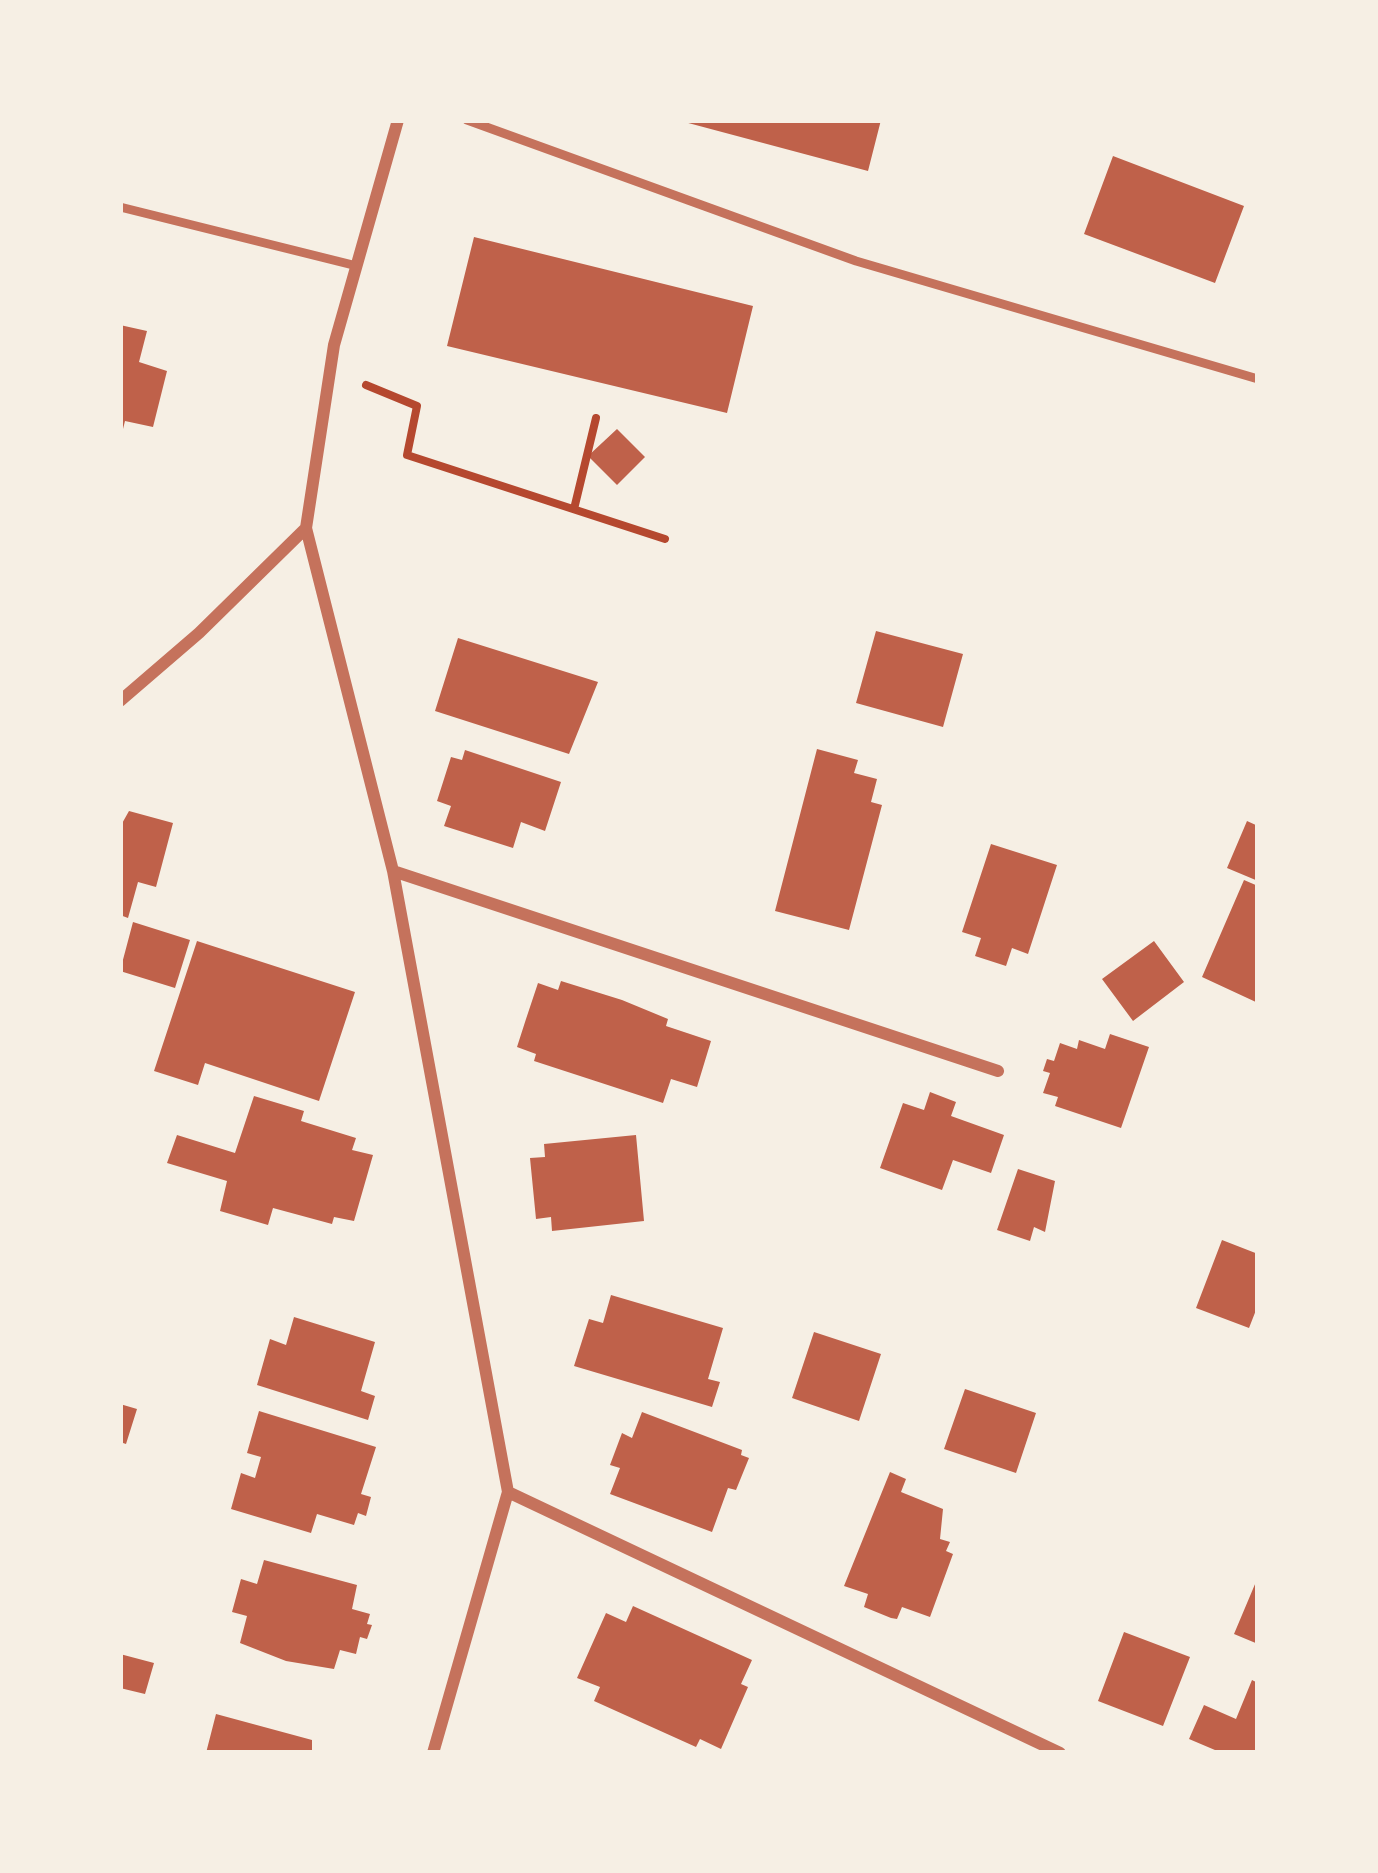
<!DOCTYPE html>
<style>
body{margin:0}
#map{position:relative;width:1378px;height:1873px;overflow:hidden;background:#f6efe4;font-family:Signika,sans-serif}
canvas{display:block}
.frame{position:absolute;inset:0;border:123px solid #f6efe4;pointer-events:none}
</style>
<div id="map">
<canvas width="1378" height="1873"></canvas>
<div class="frame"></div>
</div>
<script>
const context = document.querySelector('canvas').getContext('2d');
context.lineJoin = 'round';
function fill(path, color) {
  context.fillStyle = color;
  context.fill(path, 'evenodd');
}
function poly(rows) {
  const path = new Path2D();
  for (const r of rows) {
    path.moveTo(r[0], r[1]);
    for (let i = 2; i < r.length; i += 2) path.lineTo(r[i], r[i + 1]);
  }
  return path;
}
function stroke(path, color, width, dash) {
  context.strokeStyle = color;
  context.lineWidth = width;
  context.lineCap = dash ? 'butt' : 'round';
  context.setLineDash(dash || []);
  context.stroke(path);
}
const building = poly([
 [677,120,881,120,868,171],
 [1113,156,1244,206,1215,283,1084,234],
 [474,237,753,306,727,413,447,346],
 [120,325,147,331,139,362,167,371,153,427,125,421,122,433],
 [617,429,645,457,617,485,588,456],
 [876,631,963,654,943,727,856,703],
 [458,638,598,682,569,754,435,711],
 [817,749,858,760,854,773,877,779,871,802,882,805,849,930,775,911],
 [465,750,561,782,545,831,521,822,513,848,444,826,451,806,437,801,451,757,462,760],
 [129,811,173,823,156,887,138,882,128,918,120,915,120,827],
 [1247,821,1258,826,1258,881,1227,868],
 [991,844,1057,865,1028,954,1012,948,1006,966,975,956,981,938,962,932],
 [1244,880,1258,886,1258,1003,1202,977],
 [133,922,190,940,175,988,120,971],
 [197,941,355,992,319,1101,205,1063,198,1085,154,1071],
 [1154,941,1184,982,1133,1021,1102,979],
 [561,981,622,1000,668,1019,666,1026,711,1041,697,1087,671,1079,663,1103,534,1061,536,1054,517,1047,526,1019,538,983,558,990],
 [1110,1034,1149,1047,1121,1128,1055,1106,1058,1097,1043,1093,1050,1073,1043,1071,1047,1059,1054,1061,1060,1043,1077,1049,1079,1040,1105,1049],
 [930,1092,956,1102,951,1116,1004,1135,991,1173,953,1160,942,1190,880,1168,903,1103,924,1110],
 [254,1096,304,1111,301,1121,356,1138,352,1150,373,1155,354,1221,334,1217,332,1224,273,1208,268,1225,220,1211,227,1181,167,1163,177,1135,235,1153],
 [636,1135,644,1221,552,1231,551,1217,536,1219,530,1158,545,1157,544,1144],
 [1018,1169,1055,1181,1045,1232,1034,1227,1030,1241,997,1230],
 [1222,1240,1258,1254,1258,1305,1249,1328,1196,1308],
 [611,1295,723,1328,708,1379,720,1382,712,1407,574,1366,589,1319,603,1323],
 [294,1317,375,1342,361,1391,375,1396,368,1420,257,1385,270,1339,286,1345],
 [814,1332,881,1354,859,1421,792,1398],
 [965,1389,1036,1413,1016,1473,944,1449],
 [120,1404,137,1409,126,1444,120,1442],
 [259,1411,376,1447,361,1494,371,1497,366,1516,358,1513,354,1525,317,1514,311,1533,231,1509,241,1473,255,1478,261,1457,247,1453],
 [642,1412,742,1450,741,1455,749,1458,736,1490,728,1488,712,1532,610,1494,620,1468,610,1465,622,1433,632,1438],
 [890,1472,906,1479,901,1492,943,1509,940,1539,950,1542,946,1551,953,1554,930,1617,902,1607,897,1619,891,1618,864,1607,868,1594,844,1586],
 [264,1560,357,1585,352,1609,370,1614,367,1624,372,1625,367,1639,360,1637,356,1654,340,1650,334,1669,286,1661,240,1643,247,1616,232,1612,241,1579,257,1584],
 [1258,1577,1258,1644,1234,1634],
 [633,1606,752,1660,741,1684,748,1687,721,1749,700,1739,696,1747,594,1701,600,1687,577,1678,606,1613,626,1622],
 [1124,1632,1190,1657,1163,1726,1098,1701],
 [120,1654,154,1663,145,1694,120,1688],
 [1252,1680,1258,1683,1258,1753,1222,1753,1189,1739,1204,1705,1236,1719],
 [216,1714,312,1740,312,1753,206,1753]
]);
const path = poly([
 [366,385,417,406,407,455,665,539],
 [574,509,596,418]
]);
const service = poly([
 [467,120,856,261,1258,379],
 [120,207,357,266]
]);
const minor = poly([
 [398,120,334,345,306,528,393,871,508,1492,433,1753],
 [120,701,199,633,306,528],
 [393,871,998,1071],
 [508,1492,1060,1753]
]);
fill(building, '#bf614a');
stroke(path, '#b5482f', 8);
stroke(service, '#c5725c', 9);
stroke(minor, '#c5725c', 12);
</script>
